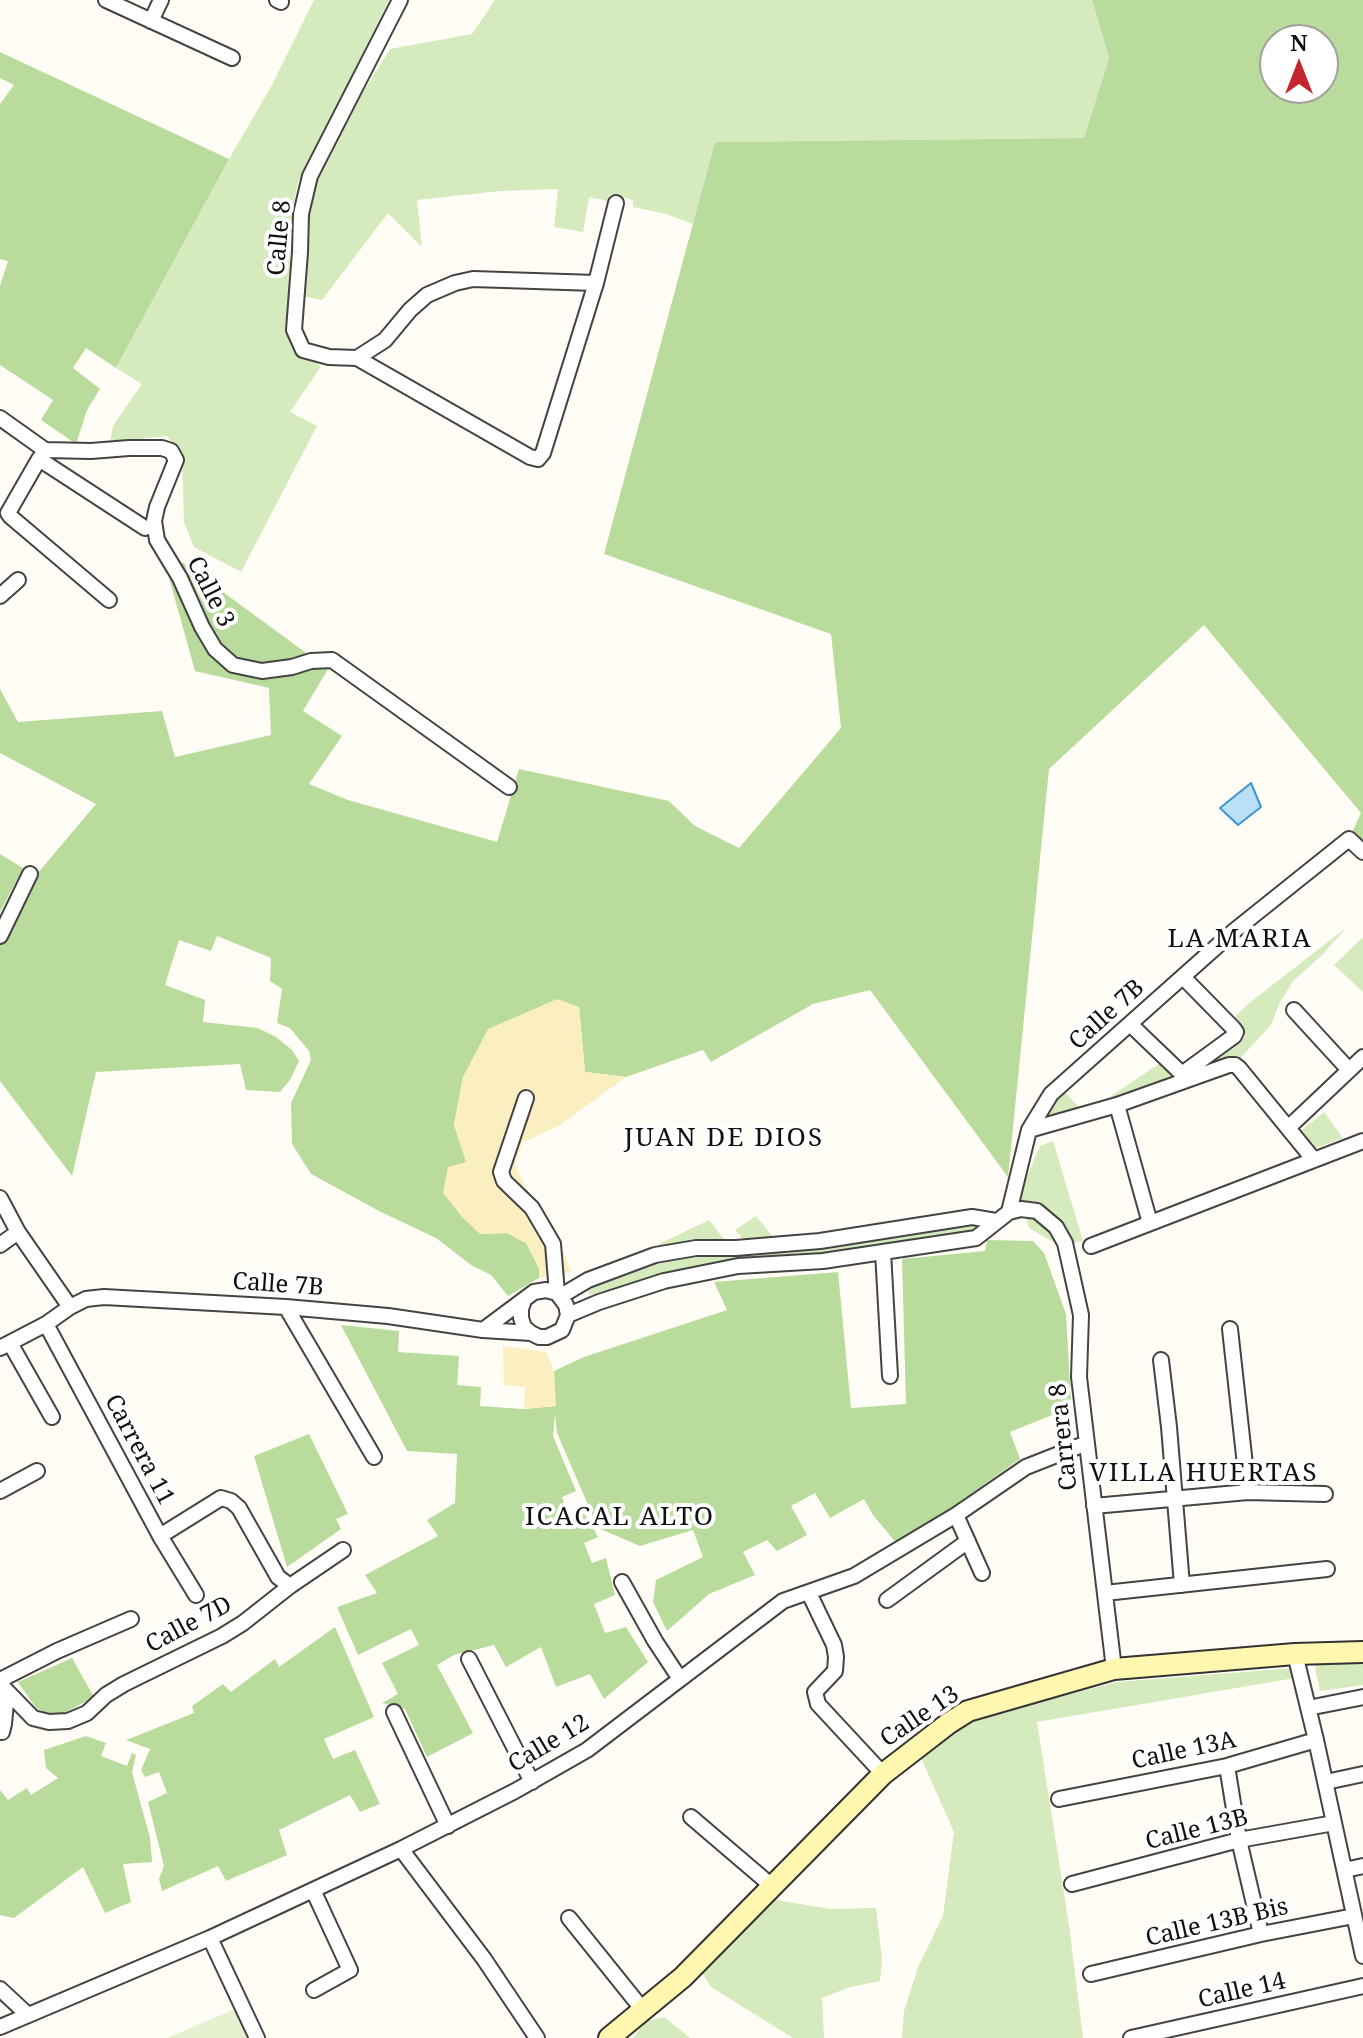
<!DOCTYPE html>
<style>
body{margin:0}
#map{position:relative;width:1363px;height:2038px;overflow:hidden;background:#fffdf5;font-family:"Noto Serif",serif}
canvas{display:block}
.north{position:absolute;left:1259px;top:24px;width:80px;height:80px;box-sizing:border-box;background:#fff;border:2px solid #a0a0a0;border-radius:50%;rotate:0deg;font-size:22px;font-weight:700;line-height:32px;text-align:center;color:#111}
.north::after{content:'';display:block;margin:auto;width:28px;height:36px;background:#c4262e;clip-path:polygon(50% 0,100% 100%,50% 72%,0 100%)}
</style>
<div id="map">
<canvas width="1363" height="2038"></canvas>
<div class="north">N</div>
</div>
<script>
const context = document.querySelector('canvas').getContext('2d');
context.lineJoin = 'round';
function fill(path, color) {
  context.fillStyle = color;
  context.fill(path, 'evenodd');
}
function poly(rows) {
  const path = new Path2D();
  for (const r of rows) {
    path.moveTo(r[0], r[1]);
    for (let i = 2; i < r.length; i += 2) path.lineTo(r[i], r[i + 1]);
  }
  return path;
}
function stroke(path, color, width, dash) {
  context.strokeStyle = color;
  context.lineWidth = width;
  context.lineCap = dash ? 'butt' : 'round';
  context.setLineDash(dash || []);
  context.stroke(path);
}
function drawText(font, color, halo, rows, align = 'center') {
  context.font = font + ' "Noto Serif",serif';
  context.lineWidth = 8;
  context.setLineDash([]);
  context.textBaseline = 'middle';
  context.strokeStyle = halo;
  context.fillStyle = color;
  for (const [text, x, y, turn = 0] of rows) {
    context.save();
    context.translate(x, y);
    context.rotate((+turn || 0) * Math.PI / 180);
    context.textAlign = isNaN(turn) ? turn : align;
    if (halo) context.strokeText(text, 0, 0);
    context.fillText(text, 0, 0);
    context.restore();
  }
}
const green = poly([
 [314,0,389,0,298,183,292,211,287,331,298,354,321,366,290,412,317,426,241,572,194,547,184,522,182,455,167,436,110,442,113,426,142,384,116,368,229,159,272,85],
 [495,0,1092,0,1109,58,1084,138,715,142,693,224,666,214,633,207,633,200,611,194,607,201,589,197,583,232,554,227,558,189,500,191,417,200,422,247,388,213,322,300,302,296,306,210,317,172,345,121,390,49,472,34],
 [1347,927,1322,955,1294,980,1280,1002,1271,1025,1232,1067,1043,1130,1055,1100,1063,1090,1085,1114,1160,1063,1171,1074,1189,1077,1246,1036,1233,1019,1248,1004],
 [1363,937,1363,992,1334,965],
 [1324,1112,1343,1138,1315,1148,1301,1131],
 [1053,1141,1083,1241,1060,1246,1029,1228,1021,1203,1023,1186,1040,1146],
 [756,1216,774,1238,743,1239,735,1230],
 [709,1220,727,1243,657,1245],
 [973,1221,975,1234,663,1276,589,1295,587,1284,660,1261,687,1256,821,1247],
 [1314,1662,1363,1662,1363,1685,1320,1691],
 [1293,1668,1295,1678,1037,1722,1069,1925,1083,2038,902,2038,904,2011,918,1967,943,1916,954,1832,921,1758,967,1721,1117,1682],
 [771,1899,830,1909,876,1908,882,1959,880,1981,850,1987,822,1998,824,2038,793,2038,711,1987,700,1970],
 [664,2017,690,2038,633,2038,646,2021]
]);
const forest = poly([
 [1092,0,1363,0,1363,849,1349,839,1361,813,1204,625,1049,769,1008,1177,870,990,813,1004,711,1062,703,1050,626,1077,585,1072,579,1007,463,1077,454,1125,467,1162,480,1234,507,1233,526,1243,539,1268,539,1278,508,1296,491,1275,471,1265,436,1238,381,1212,311,1174,292,1144,291,1103,311,1060,309,1051,290,1028,277,1023,282,989,270,981,271,958,217,936,211,951,179,940,165,985,205,1000,203,1022,258,1028,276,1037,292,1050,299,1061,290,1080,280,1092,246,1090,240,1064,96,1072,72,1176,0,1081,0,946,37,874,96,804,0,753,0,689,18,722,162,711,175,757,271,735,269,688,195,671,168,574,182,562,328,669,303,711,342,736,309,784,348,800,497,842,519,769,669,801,695,826,739,848,841,728,831,634,604,554,715,142,1084,138,1109,58],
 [1275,40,1323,40,1323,88,1275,88],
 [0,52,229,159,116,368,86,348,73,368,100,389,87,410,76,444,41,420,53,400,0,365,0,286,8,261,0,259,0,104,14,85,0,78],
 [0,854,23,868,0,912],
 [987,1240,1033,1241,1044,1253,1066,1314,1073,1437,1062,1411,1010,1432,1020,1459,898,1545,873,1515,864,1499,830,1518,815,1493,791,1506,807,1535,777,1551,767,1540,743,1552,755,1575,709,1594,667,1631,653,1602,656,1580,703,1557,693,1530,640,1546,598,1528,557,1433,555,1414,553,1436,576,1491,562,1497,569,1517,584,1512,598,1537,584,1543,592,1563,606,1558,615,1595,594,1604,605,1633,626,1627,648,1662,604,1699,590,1674,556,1687,541,1647,506,1667,494,1645,454,1655,437,1665,473,1733,427,1757,405,1709,382,1703,398,1694,382,1663,419,1645,411,1629,358,1655,337,1607,377,1593,365,1575,438,1536,427,1520,455,1503,457,1454,407,1451,341,1325,399,1331,398,1352,459,1356,457,1385,481,1387,480,1406,524,1409,555,1406,554,1371,584,1357,727,1310,714,1282,838,1272,851,1408,906,1404,902,1259,985,1251],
 [309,1434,348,1514,336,1519,341,1529,287,1567,254,1456],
 [335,1627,374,1717,324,1739,333,1759,355,1750,380,1804,360,1812,350,1795,279,1830,287,1855,226,1881,218,1866,162,1891,159,1879,164,1866,148,1802,167,1793,159,1772,145,1777,141,1770,150,1749,126,1740,194,1713,192,1706,223,1684,231,1692,275,1659,279,1667],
 [72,1658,94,1697,59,1716,44,1712,36,1708,18,1682],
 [86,1736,106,1743,101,1756,127,1766,132,1753,136,1755,132,1772,150,1838,152,1862,123,1864,131,1902,105,1913,83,1867,14,1918,0,1915,0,1790,8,1800,27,1788,31,1795,58,1778,46,1768,44,1750]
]);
const sand = poly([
 [557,999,579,1007,585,1072,626,1077,560,1125,522,1143,515,1164,524,1185,555,1229,571,1272,539,1278,539,1268,526,1243,507,1233,480,1234,463,1218,443,1193,448,1167,466,1162,454,1125,463,1077,488,1029],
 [503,1346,546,1352,554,1371,556,1406,524,1409,525,1387,504,1385]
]);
const pitch = poly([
 [235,2009,248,2038,167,2038]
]);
const water = poly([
 [1251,783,1261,807,1238,825,1220,808,1251,783]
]);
const street = poly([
 [106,0,232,58],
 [277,0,281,2],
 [400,0,310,176,301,214,300,252,294,330,303,350,329,357,357,358,530,457,538,459,543,453,596,283,616,203],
 [151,21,161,0],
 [357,358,385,340,410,310,427,295,455,283,473,279,596,283],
 [0,418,45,450,91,451,129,448,162,448,171,451,176,460,157,507,154,521,157,540,180,578,202,627,215,649,233,665,262,671,292,667,311,661,332,660,509,787],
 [43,454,39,459,145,528],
 [39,459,8,513,11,517,109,600],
 [0,596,18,580],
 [0,936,30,874],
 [1294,1010,1349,1070],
 [1130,1024,1180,1072,1186,1071,1234,1036,1236,1032,1233,1028,1183,977],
 [526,1098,501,1172,504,1181,532,1208,553,1244,557,1293],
 [1117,1105,1150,1223],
 [1288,1128,1363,1057],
 [1029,1130,1117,1105,1229,1065,1235,1065,1239,1068,1314,1160],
 [0,1198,18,1232,70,1307],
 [1009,1212,1029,1130,1051,1094,1234,931,1349,839,1363,852],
 [0,1245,18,1232],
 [1091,1246,1363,1141],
 [883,1252,890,1376],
 [561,1296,588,1280,655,1255,696,1248,736,1248,820,1241,972,1217,996,1221],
 [286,1307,374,1457],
 [568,1315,599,1302,664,1281,738,1266,823,1261,976,1238,1009,1212,1021,1209,1037,1211,1056,1227,1065,1243,1081,1315,1079,1377,1114,1669],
 [46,1324,160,1536,196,1595],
 [1230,1329,1248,1492],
 [483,1330,534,1292,546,1290,557,1293,566,1305,568,1315,562,1330,547,1337,539,1337,531,1333,524,1327,521,1318,521,1309,524,1300],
 [10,1343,52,1417],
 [0,1348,46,1324,70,1307,86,1299,104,1297,286,1307,388,1316,483,1330,531,1333],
 [1161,1360,1169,1427,1182,1585],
 [0,1491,37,1471],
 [1094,1506,1248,1492,1325,1494],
 [956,1515,982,1573],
 [160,1536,221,1498,231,1501,239,1508,278,1577,290,1586],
 [622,1582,655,1641,680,1679],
 [809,1593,834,1645,836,1657,835,1671,815,1692,818,1704,883,1774],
 [1105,1593,1327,1569],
 [887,1600,968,1541],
 [1295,1654,1316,1740,1363,1956],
 [469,1659,532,1782],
 [0,1680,57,1651,131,1619],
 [0,1684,33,1718,49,1722,68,1721,87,1713,106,1695,124,1684,222,1636,243,1623,290,1586,343,1550],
 [1308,1708,1363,1697],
 [394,1712,448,1826],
 [0,1732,2,1732,4,1724,7,1691],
 [1227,1766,1239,1840,1261,1934],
 [1326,1782,1363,1774],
 [1059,1799,1227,1766,1316,1740],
 [691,1817,773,1887],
 [401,1849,484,1959,537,2038],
 [1345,1870,1363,1866],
 [1072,1884,1239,1840,1334,1823],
 [313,1890,350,1970,314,1990],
 [569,1918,643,2010],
 [210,1938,257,2038],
 [1091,1974,1261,1934,1354,1916],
 [0,1989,28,2015],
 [0,2027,210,1938,401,1849,515,1791,587,1750,783,1601,854,1576,956,1515,1026,1467,1087,1443],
 [1131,2038,1363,1986]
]);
const secondary = poly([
 [609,2038,683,1977,883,1774,949,1723,968,1711,1114,1669,1295,1654,1363,1652]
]);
const streetNames = [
 ["Calle 8",280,238,-85],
 ["Calle 3",210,592,63],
 ["Calle 7B",1107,1015,-42],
 ["Calle 7B",278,1285,4],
 ["Carrera 8",1064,1437,-96],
 ["Carrera 11",139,1450,62],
 ["Calle 7D",189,1625,-28],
 ["Calle 13",920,1717,-34],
 ["Calle 12",549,1744,-31],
 ["Calle 13A",1184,1751,-12],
 ["Calle 13B",1197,1830,-14],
 ["Calle 13B Bis",1217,1923,-13],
 ["Calle 14",1242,1991,-13]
];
const neighbourhoodNames = [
 ["LA MARIA",1240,940],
 ["JUAN DE DIOS",724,1139],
 ["VILLA HUERTAS",1204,1474],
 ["ICACAL ALTO",620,1518]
];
fill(green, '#d5ebbd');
fill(forest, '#b9dc9c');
fill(sand, '#fbeec1');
fill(pitch, '#e6f2cf');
fill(water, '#b9e0f7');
stroke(water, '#3f96cf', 2);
stroke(street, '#444', 18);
stroke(secondary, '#333', 24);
stroke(street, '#fff', 14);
stroke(secondary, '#fff6b0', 20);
drawText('24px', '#111', '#fff', streetNames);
context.letterSpacing = '2px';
drawText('26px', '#111', '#fff', neighbourhoodNames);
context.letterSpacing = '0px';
</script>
